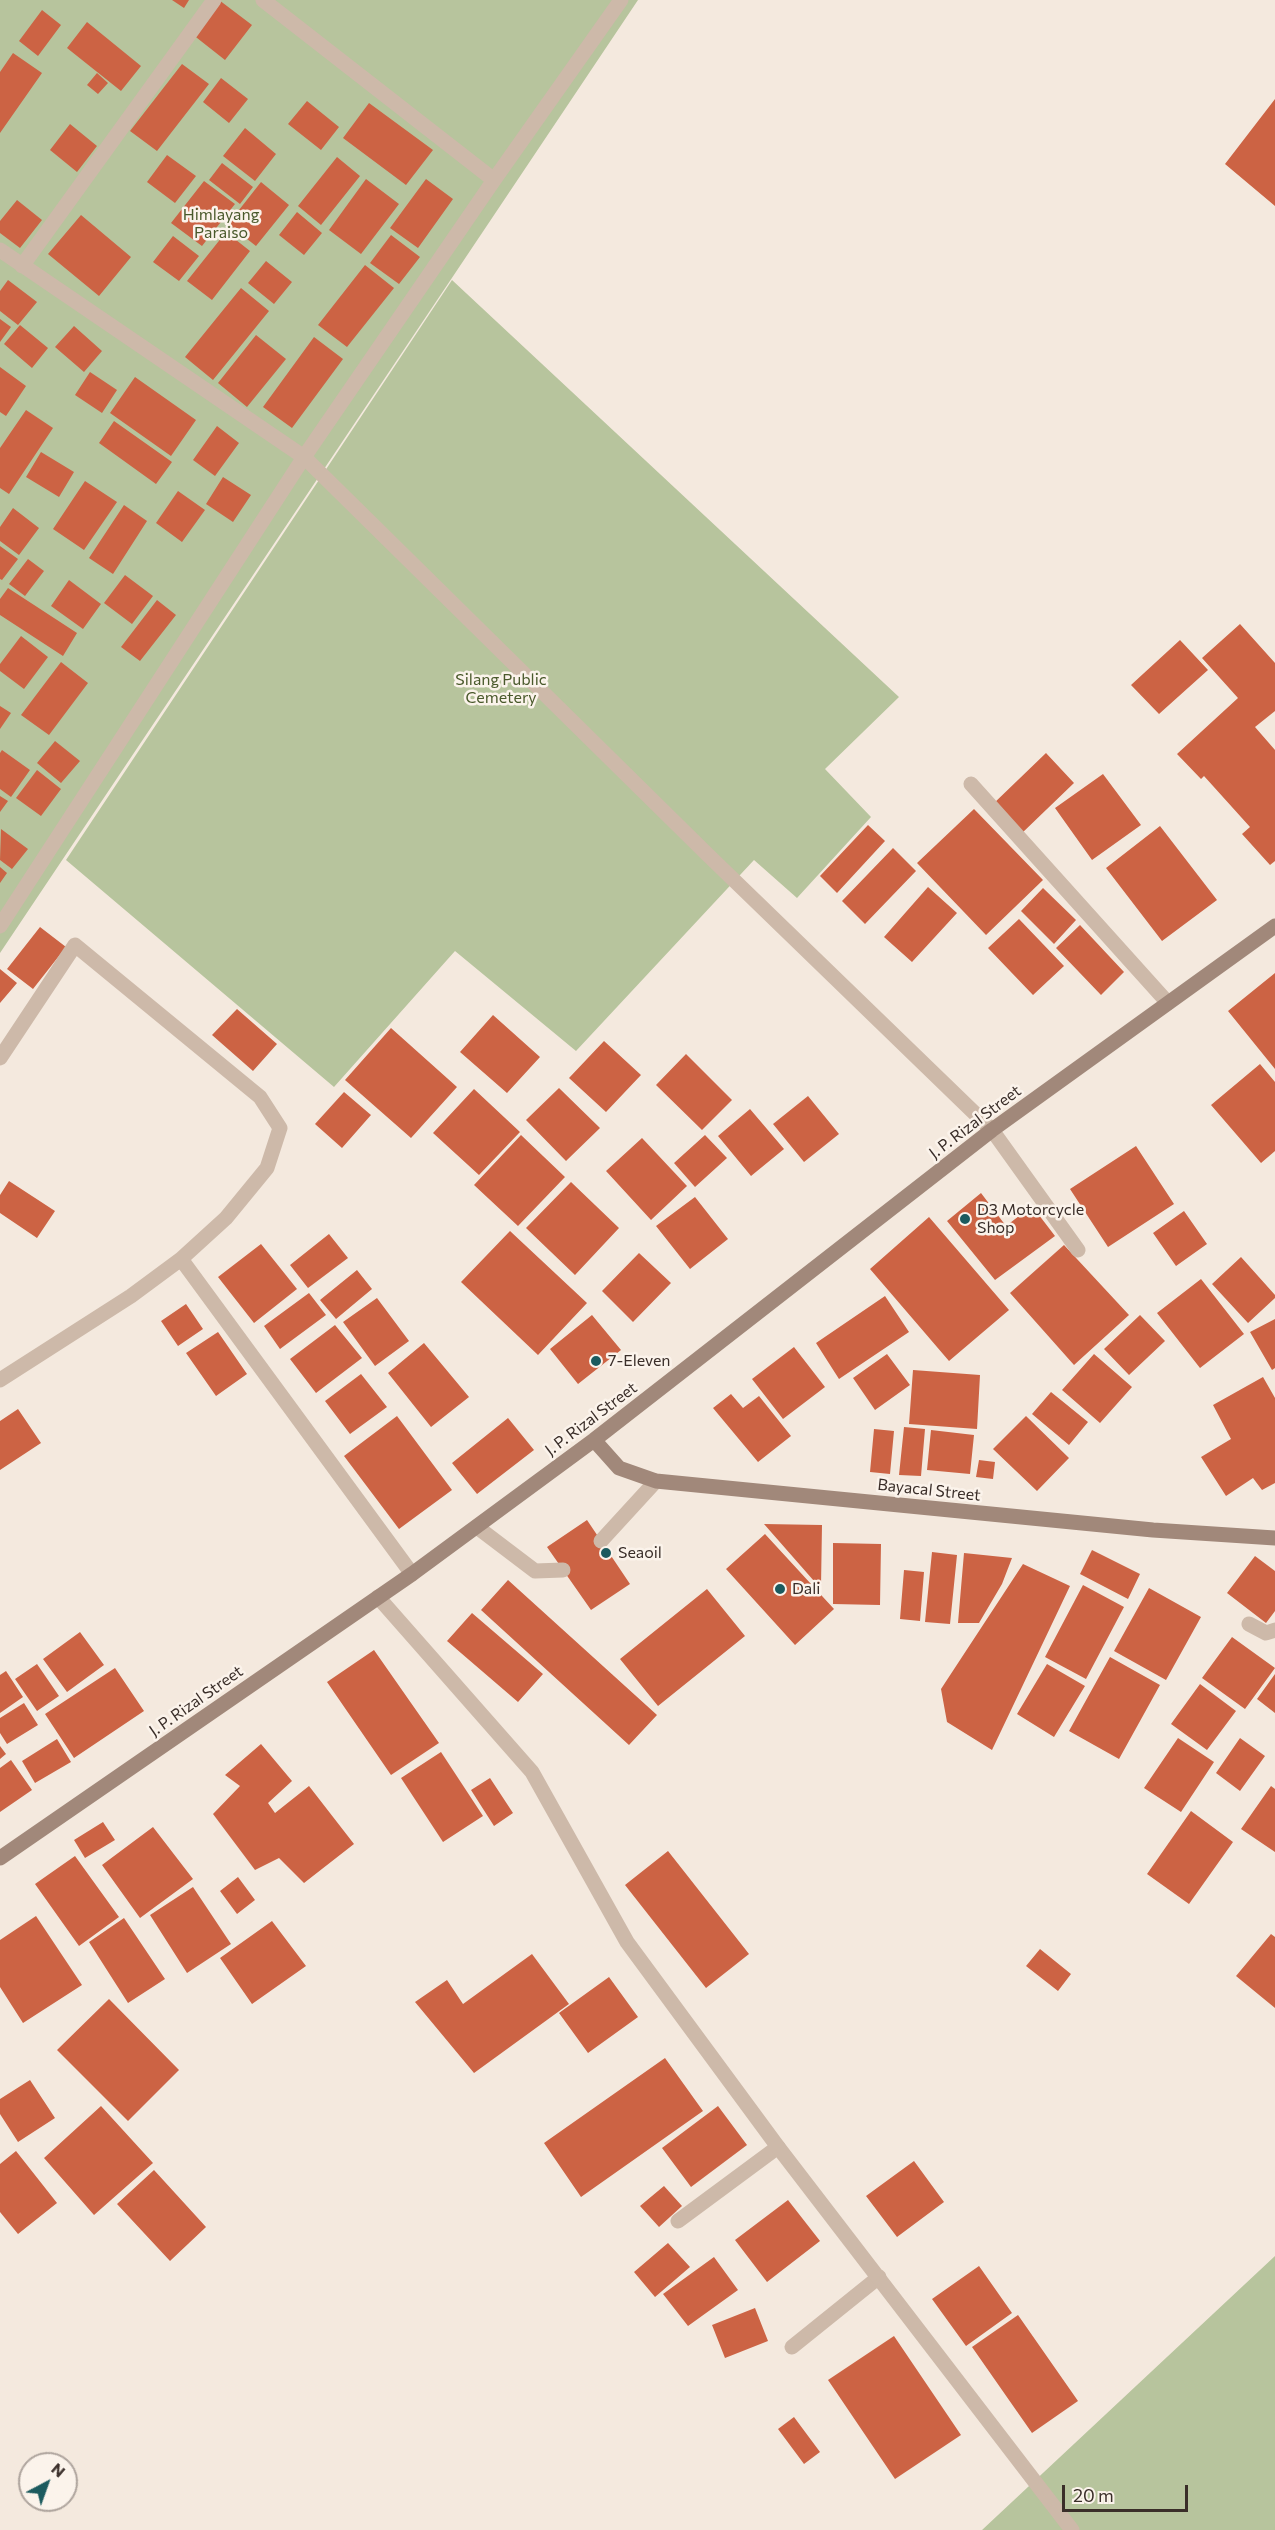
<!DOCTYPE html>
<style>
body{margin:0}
#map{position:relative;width:1275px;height:2530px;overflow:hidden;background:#f4e9de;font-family:Commissioner,sans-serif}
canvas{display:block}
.north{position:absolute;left:18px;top:2452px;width:60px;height:60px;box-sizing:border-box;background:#fbf3eb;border:2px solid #aea49d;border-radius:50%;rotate:41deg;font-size:16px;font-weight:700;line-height:24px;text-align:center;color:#3a2e29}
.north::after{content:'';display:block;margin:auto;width:21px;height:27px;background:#1c5a5e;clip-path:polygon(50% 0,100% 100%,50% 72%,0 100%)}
.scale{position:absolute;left:1062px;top:2485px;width:126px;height:27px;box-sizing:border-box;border:3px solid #3a2e29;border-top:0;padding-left:8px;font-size:18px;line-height:21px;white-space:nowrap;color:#3a2e29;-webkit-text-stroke:4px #fbf3eb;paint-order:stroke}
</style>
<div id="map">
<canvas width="1275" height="2530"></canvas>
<div class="north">N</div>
<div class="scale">20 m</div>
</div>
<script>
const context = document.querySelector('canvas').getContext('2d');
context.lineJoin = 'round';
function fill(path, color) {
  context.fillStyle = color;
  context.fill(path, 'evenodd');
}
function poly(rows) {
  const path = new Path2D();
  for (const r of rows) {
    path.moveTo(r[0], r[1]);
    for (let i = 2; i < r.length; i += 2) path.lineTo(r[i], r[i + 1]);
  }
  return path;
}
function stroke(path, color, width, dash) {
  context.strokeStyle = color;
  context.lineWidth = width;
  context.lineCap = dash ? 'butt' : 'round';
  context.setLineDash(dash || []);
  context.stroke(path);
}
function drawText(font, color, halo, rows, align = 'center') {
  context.font = font + ' Commissioner,sans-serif';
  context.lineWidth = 5;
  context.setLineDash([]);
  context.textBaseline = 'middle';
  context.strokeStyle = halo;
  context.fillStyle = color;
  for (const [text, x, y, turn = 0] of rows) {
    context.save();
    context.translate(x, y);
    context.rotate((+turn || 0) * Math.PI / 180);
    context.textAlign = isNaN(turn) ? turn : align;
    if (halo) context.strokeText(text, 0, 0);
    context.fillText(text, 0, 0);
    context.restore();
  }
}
const green = poly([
 [0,0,638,0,0,953],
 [452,280,899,697,825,769,871,817,797,898,754,860,576,1051,455,951,334,1087,66,860],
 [1275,2256,1275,2530,982,2530]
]);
const building = poly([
 [172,0,189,0,184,8],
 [219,0,252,25,225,60,192,34],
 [42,10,61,25,38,56,19,41],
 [87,22,141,66,121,91,67,48],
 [13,53,42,73,0,133,0,72],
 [182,64,209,84,157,151,130,131],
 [97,73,108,83,98,94,87,85],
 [221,78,248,99,229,123,203,102],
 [1275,99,1275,206,1225,164],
 [307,101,339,127,321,150,288,124],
 [369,103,433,150,406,185,343,138],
 [70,124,97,146,77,172,50,150],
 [245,128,276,154,255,181,223,156],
 [167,155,196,176,175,203,147,182],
 [337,157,360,176,321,225,298,206],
 [222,163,253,187,240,204,209,180],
 [366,179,399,204,361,254,329,230],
 [426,179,453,199,418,248,390,228],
 [204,181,235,204,202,246,171,223],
 [261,182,289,205,256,246,228,224],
 [17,200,42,220,20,248,0,233,0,221],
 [297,212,322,233,304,255,279,235],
 [81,215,131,257,99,296,48,254],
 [226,232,250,251,212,300,187,281],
 [391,235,420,257,399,284,370,263],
 [173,236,199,256,179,281,153,262],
 [266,261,292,282,274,304,248,283],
 [365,265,394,288,347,347,318,325],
 [8,280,37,302,18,325,0,311,0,291],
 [241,288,269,311,213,380,185,357],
 [0,319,11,327,0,342],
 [20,325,48,348,32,368,4,344],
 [74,326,102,351,84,372,55,347],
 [256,335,286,359,247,407,218,383],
 [314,337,343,359,292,428,263,407],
 [0,367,26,386,6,416,0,412],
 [90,372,117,390,102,413,75,395],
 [135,377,196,420,171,456,110,413],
 [26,410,53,428,9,494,0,488,0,448],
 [114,421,172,462,156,484,99,443],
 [217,426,239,443,215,476,193,460],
 [41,452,74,472,59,497,26,477],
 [223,477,251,495,233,522,206,504],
 [85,481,117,502,84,550,53,529],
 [178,491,205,510,182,542,156,523],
 [124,505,147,521,113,574,89,558],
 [13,508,39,528,19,555,0,541,0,527],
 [0,546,18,559,2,580,0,579],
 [28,559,44,571,25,596,9,584],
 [125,575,153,596,132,624,104,603],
 [69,580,101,604,83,629,51,606],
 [8,588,77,633,63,656,0,615,0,599],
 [157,600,176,615,140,661,121,647],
 [1240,624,1275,663,1275,711,1255,727,1275,750,1275,861,1270,865,1242,834,1250,827,1204,776,1201,779,1177,754,1238,698,1202,658],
 [21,636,48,657,24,689,0,671,0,664],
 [1180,640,1208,670,1159,714,1131,685],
 [61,662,88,683,49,735,21,715],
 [0,706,11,713,0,729],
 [55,741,80,761,61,783,37,763],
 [2,750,30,770,11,797,0,789,0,753],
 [1046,753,1074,783,1020,835,991,806],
 [37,770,61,789,41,816,16,798],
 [1103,774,1141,825,1092,860,1055,808],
 [0,796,8,801,0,812],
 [974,809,1043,880,986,935,917,863],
 [868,825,885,841,837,893,820,876],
 [1160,826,1217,900,1162,941,1106,868],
 [1,829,28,849,12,869,0,860],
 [893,848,916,871,865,924,842,901],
 [0,867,7,873,0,883],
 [928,887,957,913,912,962,884,937],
 [1043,888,1076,920,1054,944,1021,911],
 [1019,919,1064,966,1033,995,988,948],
 [1080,925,1124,972,1101,995,1056,948],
 [40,927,66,947,33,989,7,969],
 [0,969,17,983,0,1003],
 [1275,973,1275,1069,1228,1011],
 [237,1009,277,1044,253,1071,212,1035],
 [493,1015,540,1057,507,1093,460,1052],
 [391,1028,457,1087,411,1138,345,1080],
 [604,1041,641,1075,606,1112,569,1078],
 [686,1054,732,1100,702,1130,656,1085],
 [1260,1064,1275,1082,1275,1151,1261,1163,1211,1105],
 [559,1088,600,1128,566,1161,526,1120],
 [474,1089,520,1132,479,1175,433,1133],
 [344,1092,371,1115,342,1148,315,1124],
 [808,1096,839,1134,804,1162,773,1124],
 [750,1109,784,1149,751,1176,718,1136],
 [521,1135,565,1177,518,1226,474,1185],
 [705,1135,727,1158,695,1187,674,1163],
 [642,1138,687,1186,651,1220,606,1171],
 [1136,1146,1174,1204,1108,1247,1070,1189],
 [9,1181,55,1211,37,1238,0,1213,0,1195],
 [571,1182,619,1228,575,1275,526,1228],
 [981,1193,1006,1226,1032,1206,1055,1236,995,1280,947,1221],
 [695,1197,728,1239,690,1269,656,1226],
 [1184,1211,1207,1244,1176,1266,1153,1233],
 [929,1217,1009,1310,949,1361,870,1269],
 [510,1231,587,1303,538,1355,461,1282],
 [329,1234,348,1258,308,1288,290,1265],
 [261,1244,297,1289,254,1323,218,1277],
 [1064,1245,1129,1315,1074,1365,1010,1293],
 [639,1253,671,1283,633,1322,602,1291],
 [1241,1257,1275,1295,1275,1298,1248,1323,1212,1284],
 [357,1270,372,1289,336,1319,320,1300],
 [1201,1279,1244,1334,1200,1368,1157,1313],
 [309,1293,326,1315,280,1349,264,1326],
 [885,1296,909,1332,839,1379,816,1343],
 [377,1298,409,1341,375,1366,343,1322],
 [186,1304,203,1329,178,1346,161,1321],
 [592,1315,621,1350,578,1384,550,1349],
 [1140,1315,1165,1341,1129,1375,1104,1349],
 [1275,1319,1275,1368,1272,1370,1250,1332],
 [335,1325,362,1358,316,1393,290,1359],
 [218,1332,247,1374,216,1396,186,1353],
 [424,1343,469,1397,431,1427,388,1373],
 [794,1347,825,1387,783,1419,752,1379],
 [887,1354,910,1385,875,1410,853,1378],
 [1094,1354,1132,1387,1100,1423,1062,1390],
 [913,1370,980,1375,977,1429,909,1424],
 [361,1374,387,1407,350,1434,325,1401],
 [1263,1377,1275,1398,1275,1483,1262,1490,1253,1478,1226,1496,1201,1457,1231,1439,1213,1405],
 [1051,1392,1088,1422,1069,1445,1032,1414],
 [731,1394,743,1408,759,1396,791,1436,758,1462,713,1408],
 [18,1409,41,1443,0,1470,0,1421],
 [397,1416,452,1490,399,1529,344,1456],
 [1026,1416,1069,1458,1037,1491,993,1449],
 [508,1418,534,1450,477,1494,452,1463],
 [904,1427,925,1429,921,1476,899,1475],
 [874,1429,894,1431,890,1474,870,1472],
 [931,1430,974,1435,970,1474,927,1470],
 [979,1460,995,1462,993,1479,976,1477],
 [587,1520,630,1584,591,1610,547,1547],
 [764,1524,822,1525,821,1586,814,1581],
 [765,1534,834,1609,795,1645,726,1569],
 [833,1543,881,1544,880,1605,833,1604],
 [1092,1550,1140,1574,1128,1599,1080,1574],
 [932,1552,957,1555,950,1624,925,1622],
 [964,1553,1012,1558,1002,1584,979,1623,958,1623],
 [1255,1556,1275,1571,1275,1611,1266,1623,1227,1593],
 [1023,1564,1070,1586,992,1750,947,1722,941,1689],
 [904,1570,924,1572,920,1621,900,1619],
 [508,1580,657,1715,629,1745,481,1610],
 [1083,1585,1124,1607,1086,1679,1045,1657],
 [1149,1588,1201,1617,1166,1680,1114,1651],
 [707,1589,745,1636,658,1706,620,1659],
 [472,1613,543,1674,518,1702,447,1641],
 [80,1632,104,1665,67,1692,43,1659],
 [1232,1637,1275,1668,1245,1709,1202,1678],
 [374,1650,439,1743,391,1775,327,1682],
 [1110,1657,1160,1685,1119,1759,1069,1731],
 [37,1664,59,1696,37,1711,15,1679],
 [1047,1664,1085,1686,1054,1737,1017,1714],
 [115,1668,144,1711,74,1758,45,1714],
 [6,1671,23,1697,0,1713,0,1675],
 [1275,1674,1275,1713,1257,1699],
 [1200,1684,1236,1711,1207,1750,1171,1724],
 [24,1703,38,1725,7,1744,0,1733,0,1718],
 [1178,1738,1214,1762,1181,1812,1144,1788],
 [1240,1738,1265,1756,1240,1791,1216,1773],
 [57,1739,71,1762,35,1783,22,1761],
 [261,1744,292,1781,268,1803,275,1813,309,1786,354,1844,304,1883,279,1858,255,1870,213,1814,240,1786,225,1775],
 [0,1746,6,1754,0,1759],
 [441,1752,483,1816,443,1842,401,1778],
 [11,1760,32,1790,0,1812,0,1768],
 [490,1778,513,1813,494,1826,471,1790],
 [1271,1786,1275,1789,1275,1852,1241,1829],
 [1191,1811,1233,1842,1189,1904,1147,1874],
 [103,1822,115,1840,85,1858,74,1840],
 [153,1827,193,1879,140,1918,102,1865],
 [668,1851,749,1954,706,1988,625,1885],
 [75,1856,119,1917,79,1946,35,1884],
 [238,1877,255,1900,237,1914,220,1891],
 [193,1887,231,1944,187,1973,150,1915],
 [36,1916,82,1985,23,2023,0,1987,0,1940],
 [124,1918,165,1979,128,2003,89,1942],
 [272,1921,306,1966,252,2004,220,1958],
 [1271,1934,1275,1937,1275,2008,1236,1976],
 [1040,1949,1071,1974,1058,1991,1026,1966],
 [532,1954,569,2004,474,2073,415,2002,447,1980,463,2004],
 [609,1977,638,2017,588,2053,559,2013],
 [109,1999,179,2070,128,2121,57,2050],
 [665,2058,703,2111,581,2197,544,2143],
 [30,2080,55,2118,18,2142,0,2114,0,2099],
 [101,2106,153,2163,94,2215,44,2158],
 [718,2106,747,2145,691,2187,662,2148],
 [16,2151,57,2203,18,2234,0,2212,0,2164],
 [914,2161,944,2202,897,2237,866,2196],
 [154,2170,206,2227,170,2261,117,2204],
 [664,2186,682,2206,659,2227,640,2206],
 [788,2200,820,2241,767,2282,735,2240],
 [668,2243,690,2267,655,2297,634,2272],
 [714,2257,738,2290,688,2326,663,2294],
 [979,2266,1012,2313,966,2346,932,2299],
 [755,2308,768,2341,725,2358,712,2325],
 [1018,2315,1078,2401,1032,2433,972,2347],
 [894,2336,961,2435,895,2479,828,2380],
 [794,2417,820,2452,804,2464,778,2429]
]);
const lane = poly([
 [992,1130,1078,1250],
 [477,1527,535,1571,563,1570],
 [601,1541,656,1481],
 [1249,1624,1266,1633,1275,1630],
 [678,2221,778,2147],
 [792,2347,879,2277]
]);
const street = poly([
 [263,0,494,180],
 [0,250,304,457,708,855,992,1130],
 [22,266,214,0],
 [971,784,1168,1003],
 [0,926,304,457,494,180,621,0],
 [0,1058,75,945,260,1097,280,1128,267,1168,226,1218,181,1259,131,1296,0,1380],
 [181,1259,412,1574],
 [378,1597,532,1772,627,1942,778,2147,1072,2530]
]);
const secondary = poly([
 [594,1440,619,1468,656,1481,1153,1530,1275,1538],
 [0,1858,412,1574,594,1440,992,1130,1275,926]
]);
const markers = [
 [965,1219,6,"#1c5a5e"],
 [596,1361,6,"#1c5a5e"],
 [606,1553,6,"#1c5a5e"],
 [780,1589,6,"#1c5a5e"]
];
const parkNames = [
 ["Himlayang",221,215],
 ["Paraiso",221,233],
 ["Silang Public",501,680],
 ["Cemetery",501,698]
];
const streetNames = [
 ["J. P. Rizal Street",975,1122,-37],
 ["J. P. Rizal Street",591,1419,-37],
 ["Bayacal Street",929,1490,6],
 ["J. P. Rizal Street",196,1701,-35]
];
const poiNames = [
 ["D3 Motorcycle",977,1210],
 ["Shop",977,1228],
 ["7-Eleven",608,1361],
 ["Seaoil",618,1553],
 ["Dali",792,1589]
];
fill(green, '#b7c49d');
fill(building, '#cc6344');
stroke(lane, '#cdb9a9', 15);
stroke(street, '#cdb9a9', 15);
stroke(secondary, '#a1887a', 15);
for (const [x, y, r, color] of markers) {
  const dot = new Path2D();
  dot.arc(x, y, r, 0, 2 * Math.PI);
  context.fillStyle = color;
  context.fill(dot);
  stroke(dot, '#fbf3eb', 2);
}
drawText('16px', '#49592b', '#fbf3eb', parkNames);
drawText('16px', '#3a2e29', '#fbf3eb', streetNames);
drawText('16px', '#3a2e29', '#fbf3eb', poiNames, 'left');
</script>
